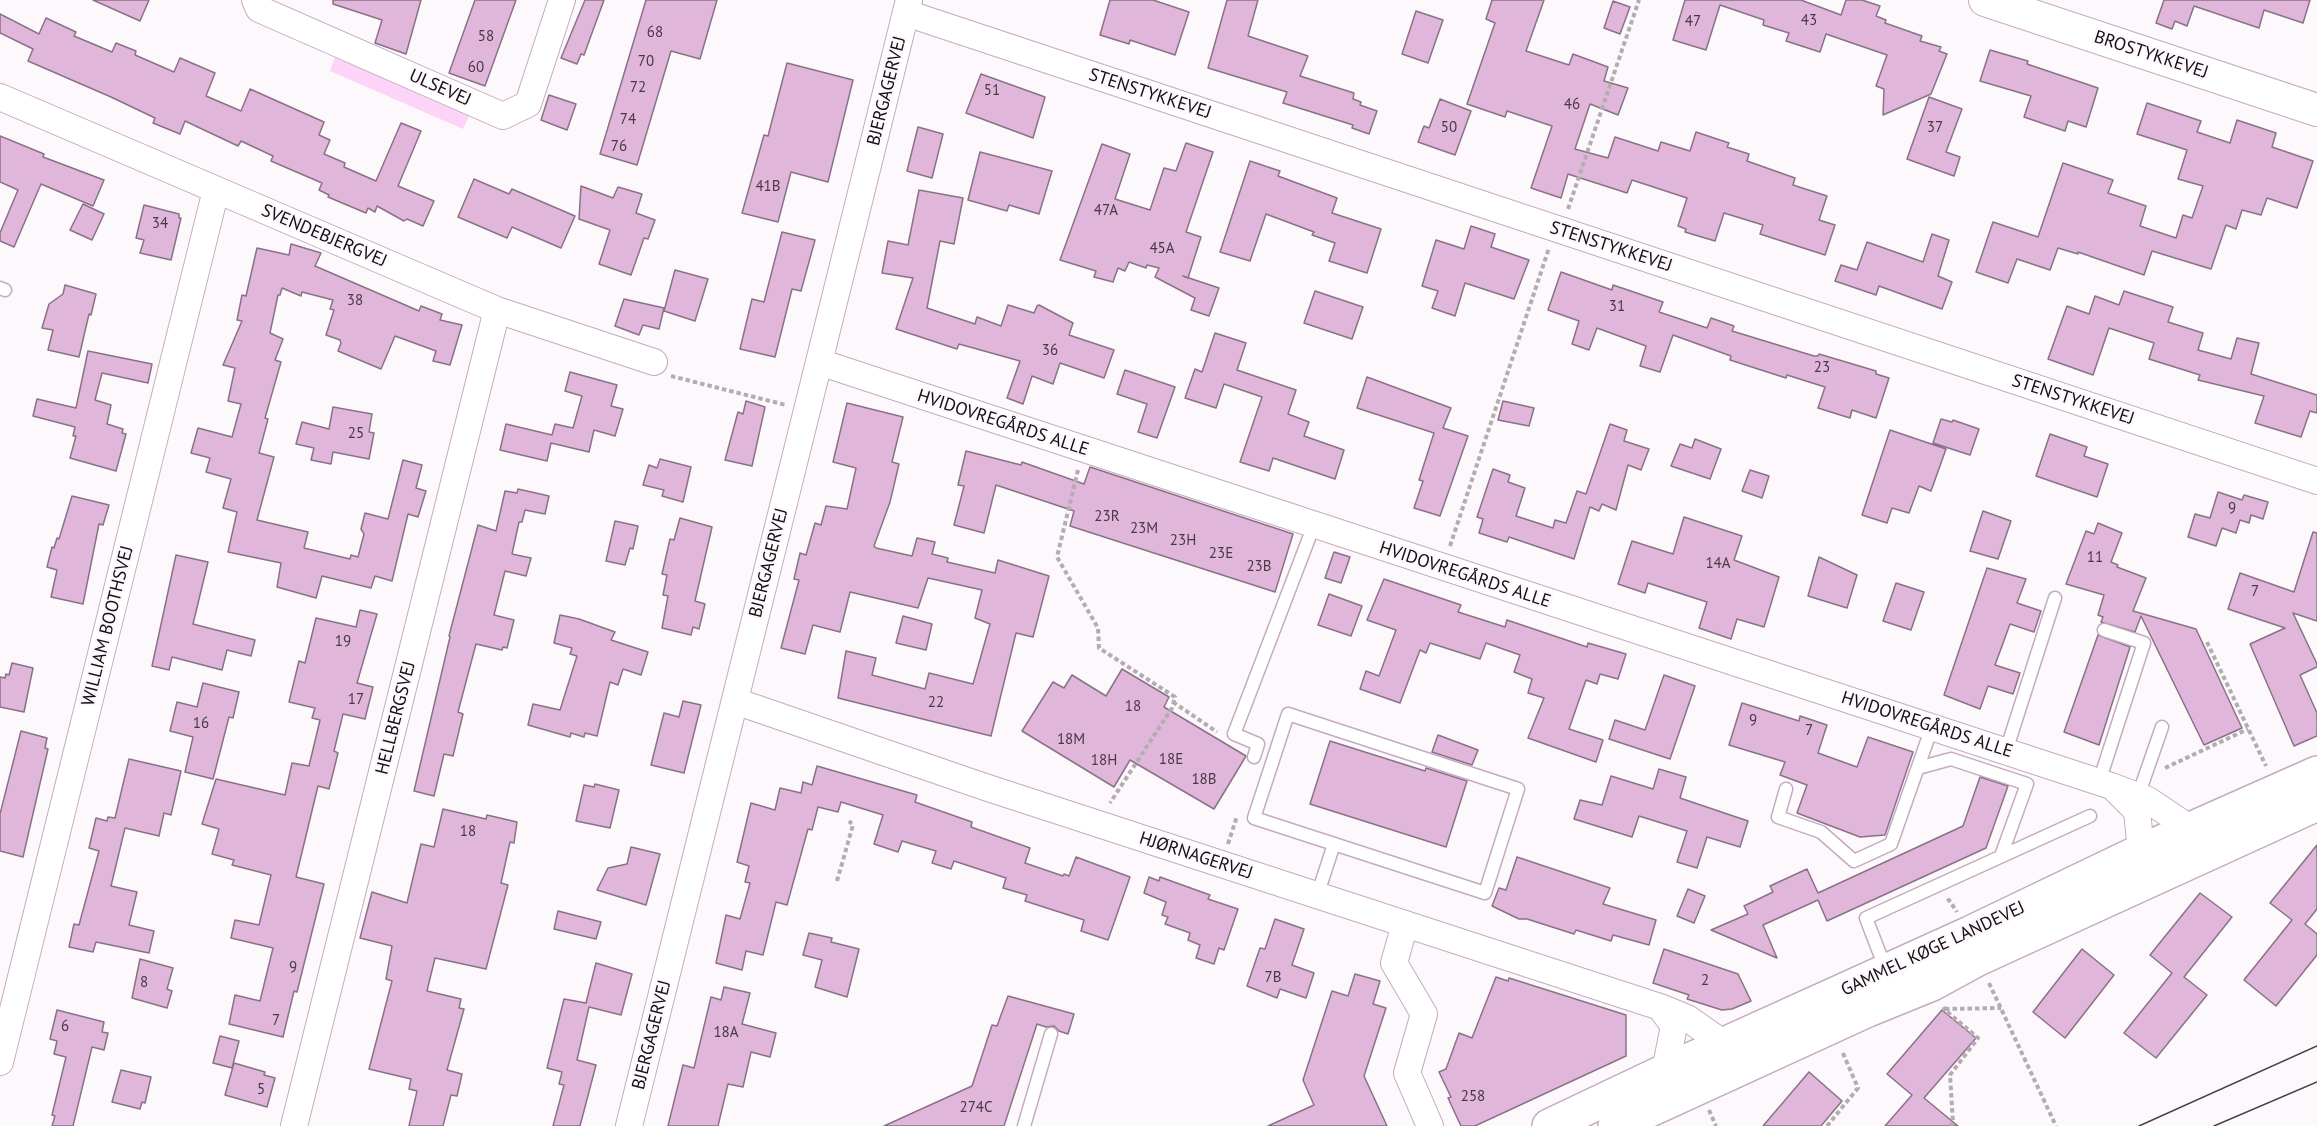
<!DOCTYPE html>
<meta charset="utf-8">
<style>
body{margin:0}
canvas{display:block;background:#fdf8fc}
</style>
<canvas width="2317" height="1126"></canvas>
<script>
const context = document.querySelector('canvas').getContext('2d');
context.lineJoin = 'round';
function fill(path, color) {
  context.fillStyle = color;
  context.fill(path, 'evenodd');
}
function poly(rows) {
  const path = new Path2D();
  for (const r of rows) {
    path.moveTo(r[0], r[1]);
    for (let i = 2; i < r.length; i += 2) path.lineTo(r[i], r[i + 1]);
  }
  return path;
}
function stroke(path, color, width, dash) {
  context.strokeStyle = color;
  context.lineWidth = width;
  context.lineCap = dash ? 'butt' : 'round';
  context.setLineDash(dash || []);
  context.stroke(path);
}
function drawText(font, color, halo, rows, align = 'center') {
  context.font = font + ' "PT Sans",sans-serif';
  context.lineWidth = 5;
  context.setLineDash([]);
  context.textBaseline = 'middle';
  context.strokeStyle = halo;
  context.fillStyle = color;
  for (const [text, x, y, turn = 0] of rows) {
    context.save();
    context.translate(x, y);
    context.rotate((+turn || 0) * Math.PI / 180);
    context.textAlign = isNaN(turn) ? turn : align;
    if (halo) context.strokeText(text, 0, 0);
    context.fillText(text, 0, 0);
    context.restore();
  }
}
const green = poly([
 [337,51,471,112,463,129,330,71]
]);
const building = poly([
 [93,0,149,0,140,21,93,0],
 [333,0,421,0,406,54,375,43,382,20,333,4,333,0],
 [475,0,516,0,485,86,449,73,475,0],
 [585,0,604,0,584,55,581,54,577,64,561,58,585,0],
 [646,0,717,0,700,59,671,51,637,165,600,154,646,0],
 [1110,0,1153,0,1189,12,1175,55,1130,40,1129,44,1100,35,1110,0],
 [1227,0,1258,0,1248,36,1308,56,1300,76,1354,93,1353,99,1361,102,1360,105,1377,111,1369,134,1352,128,1353,125,1283,103,1287,92,1208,68,1227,0],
 [1492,0,1544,0,1526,51,1569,65,1573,54,1608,67,1604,81,1628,88,1618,115,1590,104,1575,149,1608,158,1615,137,1658,151,1661,142,1690,151,1696,132,1729,143,1727,147,1749,154,1747,161,1795,178,1793,185,1827,196,1819,220,1835,225,1825,255,1760,234,1763,225,1724,213,1715,241,1685,232,1686,229,1678,226,1687,198,1632,180,1627,193,1568,174,1561,198,1531,188,1552,126,1507,111,1505,117,1467,104,1495,23,1486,19,1492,0],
 [1685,0,1801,0,1841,15,1846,0,1862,0,1880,6,1876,16,1886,20,1885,23,1922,36,1920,41,1941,47,1939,51,1947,54,1931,94,1883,115,1884,89,1876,86,1887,55,1826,34,1820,52,1786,41,1789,33,1763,25,1764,20,1720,5,1706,50,1673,40,1685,0],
 [2164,0,2310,0,2303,23,2264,10,2259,28,2194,6,2187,26,2175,21,2172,29,2156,23,2164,0],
 [1613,1,1630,7,1620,34,1604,28,1613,1],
 [1416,11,1443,20,1428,63,1402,54,1416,11],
 [0,14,39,34,46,18,76,32,74,36,112,52,116,43,136,51,135,55,174,72,180,58,215,73,206,96,241,111,250,89,324,122,319,135,330,140,324,154,345,163,344,167,376,181,401,123,421,131,398,186,434,201,423,226,407,219,404,221,377,206,375,212,368,208,366,213,328,197,329,195,319,190,322,183,271,161,273,156,241,141,238,146,185,121,180,134,153,123,155,118,111,97,28,61,33,49,0,33,0,14],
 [1990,50,2028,61,2027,64,2098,88,2086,127,2068,121,2065,131,2024,117,2031,96,1980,81,1990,50],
 [787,63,853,80,828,182,791,172,778,222,742,213,764,135,768,136,787,63],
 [981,74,1045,97,1033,138,966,113,981,74],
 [549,95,576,104,567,130,541,120,549,95],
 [1929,97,1962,109,1946,152,1960,157,1954,176,1907,159,1929,97],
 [1440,99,1471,111,1455,155,1418,142,1424,126,1429,128,1440,99],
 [2147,103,2201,121,2197,132,2230,143,2237,120,2276,133,2272,147,2313,161,2297,208,2267,198,2261,215,2242,210,2236,229,2226,225,2211,269,2152,251,2144,275,2078,252,2078,254,2058,248,2050,270,2017,259,2008,283,1976,272,1993,222,2038,237,2063,163,2113,180,2108,193,2146,206,2140,226,2176,238,2183,215,2192,218,2203,186,2178,179,2187,150,2137,134,2147,103],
 [918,127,943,134,932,178,907,171,918,127],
 [0,136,44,154,43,157,104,180,93,206,41,184,14,247,0,241,0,233,18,190,0,182,0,136],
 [1186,143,1213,152,1186,232,1201,237,1188,278,1183,276,1219,288,1209,316,1191,310,1195,298,1155,277,1159,268,1147,265,1146,268,1129,262,1125,271,1118,268,1113,282,1094,277,1096,271,1060,260,1102,144,1130,154,1115,199,1150,210,1164,168,1176,171,1186,143],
 [980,152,1052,171,1039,214,1009,205,1007,211,968,200,980,152],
 [1250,161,1280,171,1278,176,1337,198,1332,213,1381,229,1367,273,1329,261,1335,243,1312,235,1314,232,1266,214,1250,261,1220,252,1250,161],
 [474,179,509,194,512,189,575,216,561,248,512,227,507,238,458,217,474,179],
 [581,186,613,198,618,187,642,194,636,213,655,220,648,239,644,238,631,275,599,264,610,230,579,219,581,186],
 [919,190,963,198,954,244,940,241,927,308,975,324,977,317,1001,326,1008,305,1034,313,1037,306,1039,305,1073,323,1069,335,1114,350,1104,378,1060,363,1053,384,1032,376,1023,404,1007,398,1020,361,959,344,957,349,896,329,913,278,882,273,888,241,908,245,919,190],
 [83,204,104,214,92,240,70,230,83,204],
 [144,205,179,214,179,218,181,218,171,260,140,253,144,240,136,238,144,205],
 [1471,226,1495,234,1491,247,1529,260,1514,299,1465,283,1455,316,1432,308,1438,291,1422,286,1436,240,1464,249,1471,226],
 [782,232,815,240,801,291,792,289,775,357,740,349,752,299,764,302,782,232],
 [1932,234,1949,240,1938,276,1952,282,1942,309,1879,286,1876,295,1835,281,1841,265,1857,270,1867,242,1923,262,1932,234],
 [291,244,321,253,315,266,419,311,421,306,442,314,440,320,462,325,450,365,433,361,436,351,395,336,381,369,338,351,341,343,340,340,326,335,334,310,330,309,333,300,302,292,301,296,282,288,280,295,278,295,270,333,283,339,275,360,281,362,265,418,268,419,259,453,274,457,257,520,308,532,304,548,350,559,351,555,358,557,364,534,361,529,365,513,388,519,403,460,422,465,416,488,426,491,418,517,408,514,392,581,375,576,371,588,322,576,316,598,277,587,281,563,228,552,237,512,223,508,231,479,206,472,210,458,191,453,198,428,232,437,241,404,228,401,235,368,223,365,242,321,237,320,242,295,246,296,257,248,289,255,291,244],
 [675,270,708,279,695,321,664,311,675,270],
 [1561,272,1612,290,1613,285,1663,302,1659,312,1707,328,1711,318,1734,326,1732,331,1814,356,1818,356,1819,354,1876,371,1876,374,1889,378,1876,418,1852,410,1850,418,1818,408,1825,387,1787,375,1786,378,1730,360,1731,356,1673,335,1660,372,1640,366,1646,346,1597,328,1589,350,1572,344,1579,321,1548,310,1561,272],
 [65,285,96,294,91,315,89,314,79,357,48,350,53,330,42,328,49,304,63,294,65,285],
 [1315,291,1363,307,1352,339,1304,323,1315,291],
 [2124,291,2173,307,2168,322,2203,333,2198,350,2231,359,2237,338,2259,343,2251,374,2317,395,2317,413,2310,411,2301,437,2255,423,2264,396,2198,380,2200,375,2149,359,2154,343,2109,328,2093,375,2048,359,2067,306,2089,314,2095,296,2119,305,2124,291],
 [624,299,664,308,659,329,643,325,639,335,615,326,624,299],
 [1215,333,1246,343,1237,370,1296,390,1288,414,1309,422,1304,436,1344,450,1335,479,1273,458,1269,471,1240,462,1262,397,1224,384,1216,408,1185,398,1195,369,1202,372,1215,333],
 [88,351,152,364,148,383,102,373,95,400,111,405,107,424,123,429,122,433,126,434,116,471,70,458,76,436,73,436,75,427,33,416,37,399,76,408,88,351],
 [1125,370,1175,387,1157,438,1138,432,1147,404,1117,394,1125,370],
 [570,372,617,385,611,406,623,409,615,436,594,430,589,452,551,443,547,461,500,450,506,424,552,435,555,424,573,428,582,396,565,391,570,372],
 [1367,377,1451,408,1443,428,1468,436,1440,516,1414,508,1423,481,1419,480,1434,433,1357,408,1367,377],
 [746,401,765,407,752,466,725,460,738,412,743,414,746,401],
 [1503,401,1534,408,1529,426,1498,420,1503,401],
 [847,403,903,417,892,462,899,464,890,502,874,546,876,548,912,556,917,538,935,542,932,554,948,558,947,562,995,573,998,560,1049,576,1033,637,1016,633,991,736,838,698,846,651,876,658,872,675,925,689,929,673,973,684,990,624,975,618,982,590,928,578,918,608,850,592,840,632,813,625,805,654,781,648,799,580,794,579,800,553,806,555,815,523,821,525,826,506,847,509,856,468,833,462,847,403],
 [333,407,372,414,369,432,374,433,369,459,333,452,331,464,311,460,314,448,296,444,302,422,329,429,333,407],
 [1941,419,1952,422,1953,420,1979,429,1970,455,1933,443,1941,419],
 [1610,424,1627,430,1624,441,1649,449,1641,470,1628,465,1616,510,1602,504,1599,511,1590,507,1574,559,1509,537,1507,542,1479,533,1483,519,1477,517,1493,469,1510,475,1508,482,1525,488,1516,516,1553,528,1555,520,1566,523,1577,491,1586,494,1610,424],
 [1890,430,1946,449,1931,491,1919,486,1909,513,1892,508,1887,523,1862,515,1890,430],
 [2050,434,2087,447,2084,456,2108,464,2097,497,2036,476,2050,434],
 [1695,439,1721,449,1710,479,1671,466,1680,444,1692,448,1695,439],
 [966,451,1021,465,1022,462,1084,484,1090,467,1293,534,1275,592,1070,526,1074,511,996,485,984,533,954,525,964,486,958,485,966,451],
 [660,459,691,467,683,502,662,496,664,490,643,485,649,465,657,468,660,459],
 [1750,470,1769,476,1762,498,1742,491,1750,470],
 [518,489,549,496,545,514,525,510,522,522,519,522,512,554,531,558,526,576,505,571,494,615,514,620,507,648,503,647,502,650,476,644,458,712,463,714,453,756,444,754,434,796,414,791,450,637,449,636,478,525,496,531,505,491,517,493,518,489],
 [2218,492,2242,500,2244,495,2268,502,2263,519,2251,515,2249,523,2240,520,2236,533,2222,528,2216,546,2188,537,2195,514,2210,518,2218,492],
 [72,496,109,505,103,525,99,524,83,604,51,597,57,570,47,567,52,547,54,548,57,538,59,539,72,496],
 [1983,511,2011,521,1998,559,1970,551,1983,511],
 [1684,517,1742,536,1734,560,1779,577,1764,627,1737,619,1731,639,1699,628,1707,602,1648,583,1645,593,1618,584,1632,541,1673,554,1684,517],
 [680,518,712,527,695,601,705,604,699,629,693,627,691,635,662,628,668,596,663,595,667,575,662,574,670,539,674,540,680,518],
 [615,521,638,526,633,549,630,548,625,565,606,561,615,521],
 [2098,523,2122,533,2111,562,2118,565,2117,567,2146,578,2133,611,2196,629,2242,728,2204,745,2141,616,2135,632,2101,622,2103,617,2098,615,2104,595,2066,584,2086,531,2094,534,2098,523],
 [2313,532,2317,533,2317,621,2293,613,2317,664,2317,667,2300,675,2317,713,2317,736,2294,746,2250,644,2285,628,2228,609,2240,573,2294,592,2313,532],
 [1334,552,1350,557,1341,583,1325,578,1334,552],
 [176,555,208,562,193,624,255,640,251,656,227,650,222,670,172,657,169,670,152,666,176,555],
 [1819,557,1857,575,1847,608,1808,596,1819,557],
 [1987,568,2026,579,2017,603,2041,611,2034,632,2010,624,1995,665,2020,673,2013,694,1988,686,1980,709,1944,695,1987,568],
 [1384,579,1461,605,1458,612,1505,627,1507,620,1587,647,1588,643,1626,654,1618,679,1600,674,1597,684,1586,680,1569,729,1603,740,1596,762,1528,738,1544,698,1528,693,1532,679,1514,672,1520,655,1486,643,1480,659,1430,643,1426,653,1420,650,1400,703,1360,689,1366,671,1379,676,1396,630,1367,620,1384,579],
 [1896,583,1924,592,1911,630,1883,621,1896,583],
 [1329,594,1362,606,1351,636,1318,625,1329,594],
 [360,610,377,614,357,683,373,687,365,719,343,714,334,751,338,753,329,789,318,786,296,877,324,884,297,992,294,991,283,1037,229,1024,235,995,260,1001,273,948,231,938,235,920,259,925,271,875,232,865,234,860,212,854,219,829,202,824,216,779,285,795,292,763,309,766,320,720,312,718,315,708,289,702,299,661,305,663,316,618,356,627,360,610],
 [560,615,579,619,615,632,611,640,648,652,641,675,623,669,618,685,610,682,597,736,585,733,584,737,571,733,570,737,528,725,533,704,560,710,577,656,570,654,572,648,554,643,560,615],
 [903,616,932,624,926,650,896,643,903,616],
 [2098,635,2130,647,2099,745,2064,732,2098,635],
 [12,663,33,668,24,712,0,707,0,677,5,678,6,674,9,675,12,663],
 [1122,669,1169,697,1164,707,1246,756,1214,809,1130,760,1114,787,1022,731,1053,682,1064,688,1072,675,1106,696,1122,669],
 [1664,675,1695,686,1670,759,1609,739,1615,720,1645,730,1664,675],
 [203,683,239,692,233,718,229,717,213,779,185,772,193,737,170,731,177,702,197,707,203,683],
 [683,701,701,705,684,773,651,765,664,713,679,717,683,701],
 [1742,703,1799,721,1800,716,1827,725,1818,753,1857,767,1868,737,1913,752,1885,835,1860,837,1797,813,1807,785,1780,775,1785,762,1729,745,1742,703],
 [21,731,47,738,45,748,48,749,23,857,0,851,0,814,21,731],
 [1438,735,1478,750,1472,765,1432,752,1438,735],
 [1330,741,1425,771,1426,768,1467,781,1446,847,1310,804,1330,741],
 [129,759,181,771,171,815,164,813,159,836,125,828,111,886,137,892,129,925,154,931,149,953,96,942,93,952,69,947,74,924,79,925,99,851,89,848,96,818,107,821,108,817,115,818,129,759],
 [817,766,917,795,915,802,972,822,971,827,1030,848,1025,863,1063,876,1064,874,1069,876,1076,857,1130,877,1108,940,1081,931,1084,920,1025,901,1027,895,1003,888,1006,878,954,861,951,869,932,863,936,851,902,841,898,852,874,844,883,815,841,802,838,812,818,807,812,830,808,829,787,905,776,902,763,955,746,951,742,970,716,963,726,915,740,919,750,883,745,882,749,866,737,862,751,803,775,810,780,788,801,793,803,782,812,785,817,766],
 [1659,769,1686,777,1680,798,1748,821,1740,847,1707,837,1697,868,1677,862,1687,831,1639,816,1632,837,1574,819,1580,800,1602,805,1611,776,1653,789,1659,769],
 [1980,777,2008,786,1986,848,1827,921,1818,900,1763,925,1777,958,1711,930,1748,914,1744,906,1773,892,1770,886,1807,869,1818,893,1963,826,1980,777],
 [595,784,619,790,610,828,576,821,584,785,594,787,595,784],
 [443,809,486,819,487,815,517,822,514,843,510,842,501,883,508,885,486,969,435,958,427,991,461,999,459,1008,464,1009,447,1070,462,1074,457,1096,451,1095,443,1126,409,1126,417,1091,409,1089,411,1079,369,1069,392,981,386,979,392,946,360,938,372,892,407,903,421,844,434,847,443,809],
 [2317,845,2317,909,2305,924,2317,934,2317,955,2276,1006,2244,980,2292,920,2270,903,2317,845],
 [631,847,660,854,646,905,597,890,608,868,627,864,631,847],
 [1517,857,1610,888,1603,904,1656,920,1649,945,1613,935,1611,941,1576,930,1574,934,1527,919,1519,919,1492,906,1499,888,1506,890,1517,857],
 [1149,877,1159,881,1160,877,1210,895,1208,899,1238,909,1224,950,1219,948,1214,964,1196,958,1200,945,1188,940,1190,933,1165,924,1168,917,1162,915,1166,902,1144,893,1149,877],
 [1688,889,1705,896,1694,923,1677,916,1688,889],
 [2200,893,2232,917,2184,977,2207,995,2156,1058,2124,1033,2172,973,2150,955,2200,893],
 [558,911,601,922,596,939,554,929,558,911],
 [1275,919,1304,929,1292,965,1314,973,1306,998,1280,989,1277,998,1247,986,1260,948,1265,949,1275,919],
 [809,933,832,938,831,942,859,949,847,997,815,987,822,960,803,955,809,933],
 [1664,949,1738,974,1751,1001,1732,1009,1722,1010,1687,999,1689,995,1653,983,1664,949],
 [2082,949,2114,975,2065,1038,2033,1012,2082,949],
 [140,959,173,968,167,989,172,991,167,1008,132,998,140,959],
 [596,963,632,974,621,1015,589,1007,577,1060,596,1065,580,1126,553,1126,564,1085,559,1084,562,1072,547,1068,564,999,586,1003,596,963],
 [1355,974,1380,981,1373,1004,1386,1008,1364,1076,1387,1126,1268,1126,1314,1105,1303,1080,1332,991,1348,996,1355,974],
 [1496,977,1508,981,1509,978,1626,1015,1626,1056,1475,1126,1461,1126,1448,1098,1451,1097,1439,1072,1446,1069,1459,1033,1472,1038,1496,977],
 [724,987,750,993,742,1024,776,1033,770,1057,751,1052,743,1087,728,1084,718,1126,668,1126,683,1065,694,1068,711,997,721,1000,724,987],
 [1008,996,1074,1014,1068,1034,1059,1031,1054,1026,1046,1027,1037,1024,1004,1126,884,1126,972,1086,992,1025,997,1026,1008,996],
 [57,1010,104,1022,102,1032,108,1033,104,1050,92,1047,73,1126,52,1126,55,1116,52,1115,66,1057,54,1054,57,1041,50,1039,57,1010],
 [1942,1010,1976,1038,1924,1098,1958,1126,1885,1126,1912,1095,1887,1074,1942,1010],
 [220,1036,239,1041,232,1068,213,1063,220,1036],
 [234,1063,265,1072,264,1075,275,1078,267,1107,225,1095,234,1063],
 [121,1070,151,1077,145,1103,142,1102,140,1109,112,1102,121,1070],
 [1809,1072,1842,1101,1821,1126,1763,1126,1809,1072]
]);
const path = poly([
 [1568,209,1639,0],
 [671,376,786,405],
 [1078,470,1057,557,1098,628,1099,648,1175,697,1172,708,1110,803],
 [1450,546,1549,248],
 [2207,642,2266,766],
 [1173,702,1217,732],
 [2165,768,2248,729],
 [1228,844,1237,816],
 [837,881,853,825,849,821],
 [1947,901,1949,900,1957,912],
 [1989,983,2056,1126],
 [1947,1008,1944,1009,1978,1038,1950,1075,1953,1123,1950,1126],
 [1945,1009,2001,1008],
 [1709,1110,1716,1126],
 [1827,1126,1858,1088,1842,1051]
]);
const service = poly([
 [0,288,5,290],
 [1288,714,1518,789,1485,893,1254,818,1288,714],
 [2006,751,2055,598],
 [1254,757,1258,744,1234,734,1314,525],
 [1918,768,1951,759,2027,784,2001,856],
 [2099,782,2144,643,2104,630],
 [1786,789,1778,817,1821,832,1854,861,1891,844,1932,727],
 [2138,796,2162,727],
 [1317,896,1334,844],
 [1886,970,1866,918,2090,816],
 [1024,1126,1051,1034]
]);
const minor = poly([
 [255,0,259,9,503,116,528,104,562,0],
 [906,13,2317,481],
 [0,97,497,310,654,362],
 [819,362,2111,786,2148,800,2191,829],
 [735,701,985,787,1660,1007,1687,1018,1724,1044],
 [2116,790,2137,811,2141,851],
 [1405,924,1394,963,1424,1014,1407,1073,1430,1126],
 [1660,1007,1674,1026,1665,1071],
 [0,1062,216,190],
 [294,1126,497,310],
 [629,1126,909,0]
]);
const tertiary = poly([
 [1985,0,2317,110]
]);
const secondary = poly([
 [1549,1126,1665,1071,1970,933,2141,851,2317,773],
 [1615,1126,1868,1010,1932,984,1978,959,2317,804]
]);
const tram = poly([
 [2139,1126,2317,1046],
 [2214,1126,2317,1082]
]);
const numberNames = [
 ["43",1809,21],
 ["47",1693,22],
 ["68",655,33],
 ["58",486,37],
 ["70",646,62],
 ["60",476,68],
 ["72",638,88],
 ["51",992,91],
 ["46",1572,105],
 ["74",628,120],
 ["50",1449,128],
 ["37",1935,128],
 ["76",619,147],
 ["41B",768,187],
 ["47A",1106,211],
 ["34",160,224],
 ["45A",1162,249],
 ["38",355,301],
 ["31",1617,307],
 ["36",1050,351],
 ["23",1822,368],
 ["25",356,434],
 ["9",2232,509],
 ["23R",1107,517],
 ["23M",1144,529],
 ["23H",1183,541],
 ["23E",1221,554],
 ["11",2095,558],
 ["14A",1718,564],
 ["23B",1259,567],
 ["7",2255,592],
 ["19",343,642],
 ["17",356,700],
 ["22",936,703],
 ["18",1133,707],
 ["9",1753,721],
 ["16",201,724],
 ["7",1809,731],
 ["18M",1071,740],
 ["18E",1171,760],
 ["18H",1104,761],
 ["18B",1204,780],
 ["18",468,832],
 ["9",293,968],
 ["7B",1273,978],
 ["2",1705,981],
 ["8",144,983],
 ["7",276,1021],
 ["6",65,1027],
 ["18A",726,1033],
 ["5",261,1090],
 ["258",1473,1097],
 ["274C",976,1108]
];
const streetNames = [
 ["BROSTYKKEVEJ",2151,55,18],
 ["ULSEVEJ",440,88,24],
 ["BJERGAGERVEJ",887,91,-76],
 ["STENSTYKKEVEJ",1150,94,18],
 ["SVENDEBJERGVEJ",324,236,23],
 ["STENSTYKKEVEJ",1611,247,18],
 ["STENSTYKKEVEJ",2073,400,18],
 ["HVIDOVREGÅRDS ALLE",1003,423,18],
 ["BJERGAGERVEJ",769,563,-76],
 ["HVIDOVREGÅRDS ALLE",1465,575,18],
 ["WILLIAM BOOTHSVEJ",108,626,-76],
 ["HELLBERGSVEJ",396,718,-76],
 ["HVIDOVREGÅRDS ALLE",1927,725,18],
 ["HJØRNAGERVEJ",1196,856,18],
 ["GAMMEL KØGE LANDEVEJ",1933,949,-25],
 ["BJERGAGERVEJ",652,1035,-76]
];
fill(green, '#fcd4f7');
fill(building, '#e0b7db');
stroke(building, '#897286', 1.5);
stroke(service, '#c4abc1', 15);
stroke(minor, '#c4abc1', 28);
stroke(tertiary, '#c4abc1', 34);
stroke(secondary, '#c4abc1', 36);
stroke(path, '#b3adb2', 4, [4.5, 3]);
stroke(service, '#fff', 12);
stroke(minor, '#fff', 26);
stroke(tertiary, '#fff', 32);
stroke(secondary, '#fff', 33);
stroke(tram, '#463f45', 1.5);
drawText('15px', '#483846', null, numberNames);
drawText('18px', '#160e15', '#fdf8fc', streetNames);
</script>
